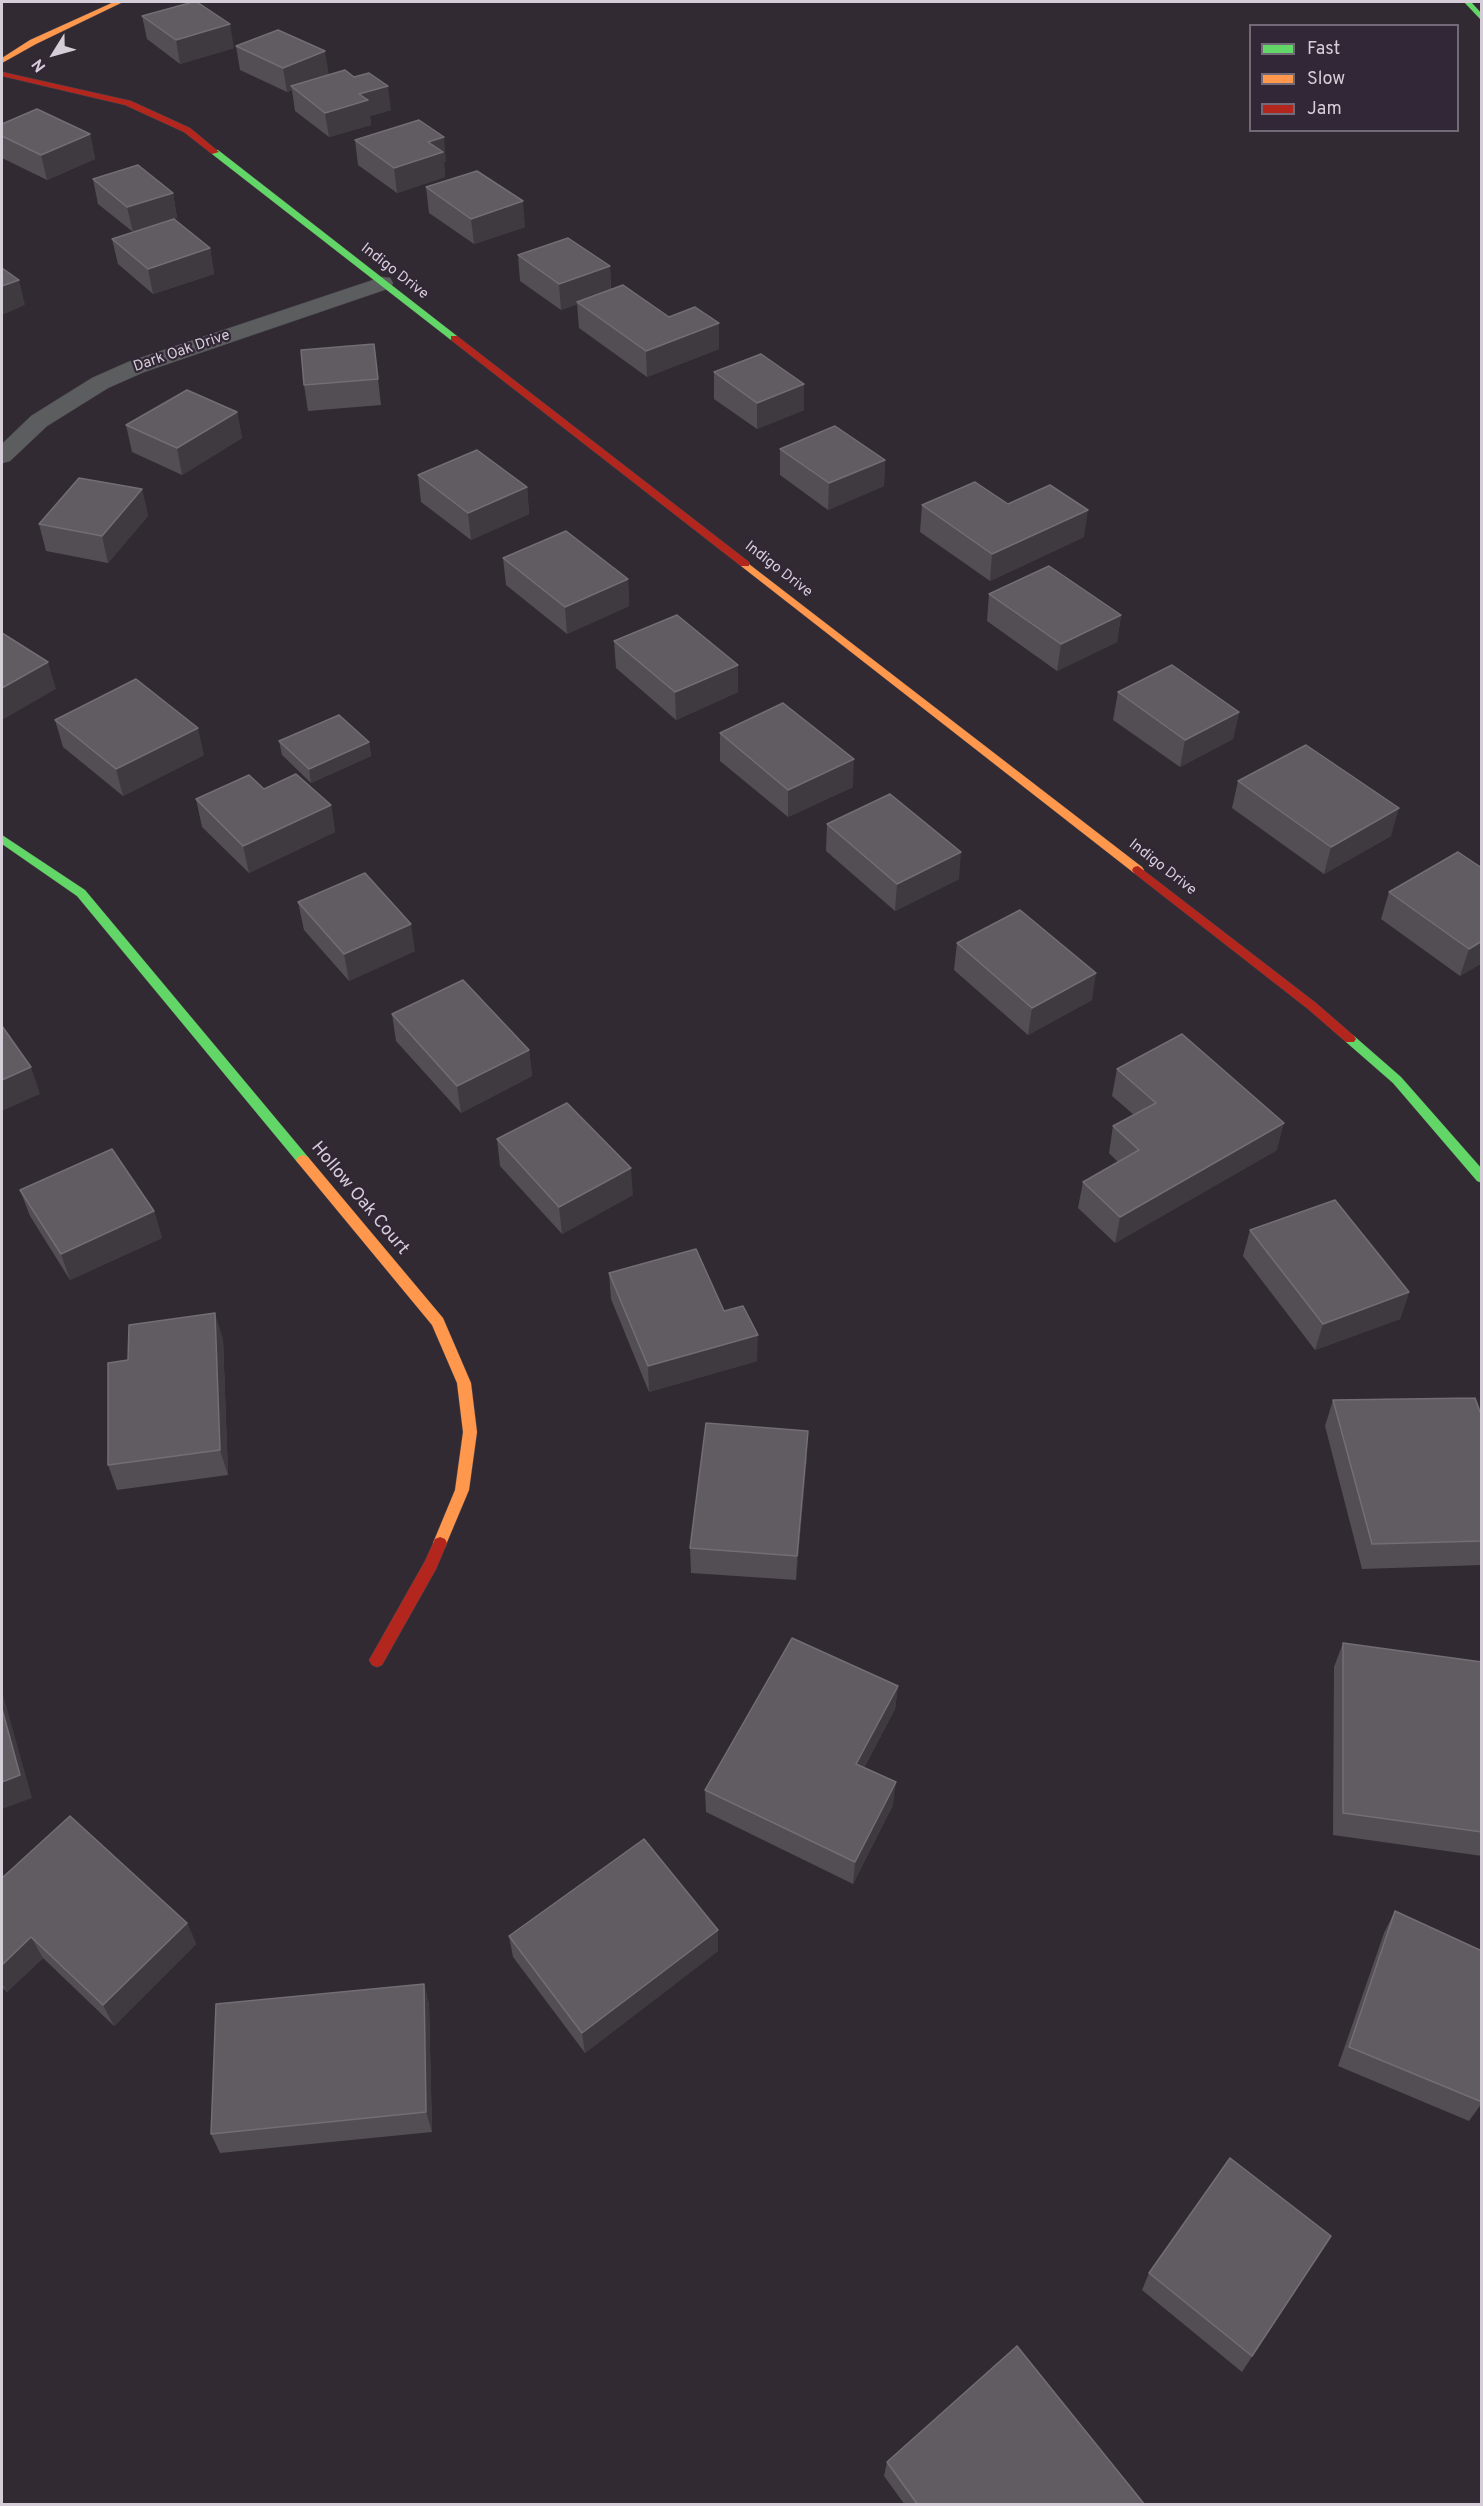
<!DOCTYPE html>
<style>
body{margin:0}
#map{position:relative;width:1483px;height:2506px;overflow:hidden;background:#312a32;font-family:Overpass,sans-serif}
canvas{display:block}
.frame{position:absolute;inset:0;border:3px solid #d5ced8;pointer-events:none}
.legend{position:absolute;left:1249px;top:24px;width:210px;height:108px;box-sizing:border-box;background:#322736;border:2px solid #736a77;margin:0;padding:8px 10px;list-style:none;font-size:18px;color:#d5ced8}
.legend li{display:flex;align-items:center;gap:12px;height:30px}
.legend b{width:30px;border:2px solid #736a77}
.north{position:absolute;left:24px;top:24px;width:60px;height:60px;-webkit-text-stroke:4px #322736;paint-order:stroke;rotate:233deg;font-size:16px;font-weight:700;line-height:24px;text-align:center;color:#d5ced8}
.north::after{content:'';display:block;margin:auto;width:21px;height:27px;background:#d5ced8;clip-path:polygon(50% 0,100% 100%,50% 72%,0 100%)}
</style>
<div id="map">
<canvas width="1483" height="2506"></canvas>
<div class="frame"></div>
<ul class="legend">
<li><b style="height:8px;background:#63d668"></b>Fast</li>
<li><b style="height:8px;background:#ff974d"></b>Slow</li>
<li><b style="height:8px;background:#b3261e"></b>Jam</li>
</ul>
<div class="north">N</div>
</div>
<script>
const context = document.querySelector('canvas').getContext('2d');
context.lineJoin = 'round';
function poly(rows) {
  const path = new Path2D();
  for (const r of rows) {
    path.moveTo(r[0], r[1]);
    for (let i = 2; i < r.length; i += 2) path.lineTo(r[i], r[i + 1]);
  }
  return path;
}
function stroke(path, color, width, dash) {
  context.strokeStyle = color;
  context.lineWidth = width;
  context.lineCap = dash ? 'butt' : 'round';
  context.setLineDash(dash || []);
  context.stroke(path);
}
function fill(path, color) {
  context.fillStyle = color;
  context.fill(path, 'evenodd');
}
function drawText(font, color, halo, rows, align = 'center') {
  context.font = font + ' Overpass,sans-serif';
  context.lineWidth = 4.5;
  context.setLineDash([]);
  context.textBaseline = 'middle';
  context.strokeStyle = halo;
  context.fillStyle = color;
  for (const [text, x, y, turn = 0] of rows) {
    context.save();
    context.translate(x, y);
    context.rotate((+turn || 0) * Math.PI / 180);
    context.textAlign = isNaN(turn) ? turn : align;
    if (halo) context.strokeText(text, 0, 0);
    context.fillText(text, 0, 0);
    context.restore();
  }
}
const street = poly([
 [382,277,390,278,393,283,390,288,144,372,108,388,47,426,10,461,2,463,2,444,31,416,92,378,128,362,382,277]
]);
const fast = poly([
 [1464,2,1471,2,1482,14,1482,21,1464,2],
 [212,150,218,150,457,336,457,340,451,340,212,154,212,150],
 [2,835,85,890,308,1157,310,1160,308,1163,298,1163,77,896,2,844,2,835],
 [1350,1035,1354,1036,1401,1077,1482,1169,1482,1183,1477,1181,1393,1083,1346,1042,1344,1039,1350,1035]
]);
const slow = poly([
 [114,2,123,2,36,44,2,63,2,58,30,40,114,2],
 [745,561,1142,867,1144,870,1142,873,1134,873,741,566,741,562,745,561],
 [303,1155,308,1157,443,1318,471,1383,477,1432,469,1490,445,1547,440,1549,435,1547,433,1543,455,1490,463,1432,457,1383,432,1325,298,1163,296,1160,298,1157,303,1155]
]);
const jam = poly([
 [2,72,131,101,190,128,219,152,212,154,184,132,125,105,2,76,2,72],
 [451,336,457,336,749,562,749,566,741,566,451,340,451,336],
 [1138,866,1316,1003,1354,1036,1356,1039,1354,1042,1346,1042,1308,1009,1134,873,1132,870,1134,867,1138,866],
 [440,1537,445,1539,447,1543,436,1569,382,1665,377,1667,372,1665,369,1660,372,1655,425,1561,435,1539,440,1537]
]);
const wall = poly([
 [142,16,234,48,180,64,147,39],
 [236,46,329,75,391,110,370,116,371,125,329,137,295,111,292,90,287,92,240,70],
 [2,124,90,134,95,159,47,180,2,158],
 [355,140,446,162,444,162,445,177,397,193,358,165],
 [93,179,173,193,177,218,133,232,98,204],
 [426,187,525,227,474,244,429,213],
 [112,239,210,248,214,274,153,294,118,264],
 [518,255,610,266,611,289,669,317,719,349,647,377,579,328,577,304,561,310,520,281],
 [374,344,381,405,308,411,304,385],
 [714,372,804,384,804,410,757,429,714,399],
 [237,412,242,438,182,475,132,452,126,425],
 [780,449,885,460,884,486,828,510,780,475],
 [418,475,527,487,529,514,471,540,421,502],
 [142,489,148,516,108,563,46,551,39,524],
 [1008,504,1084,537,990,581,920,532,922,505],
 [503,558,628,579,629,606,567,634,506,585],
 [989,594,1121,615,1117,642,1057,671,987,621],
 [614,641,738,665,738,692,676,720,616,668],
 [1118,692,1239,712,1233,739,1180,767,1113,720],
 [55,720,204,755,123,796,63,747],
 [720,733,853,787,788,817,720,761],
 [279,741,369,742,371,756,311,783,282,755],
 [1238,781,1391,836,1324,874,1232,808],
 [264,789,331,805,335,832,249,873,202,827,196,799],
 [827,824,959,879,895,911,826,851],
 [1482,868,1482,963,1460,976,1381,919,1389,892],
 [298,902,415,951,349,981,304,930],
 [957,943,1092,1000,1028,1035,954,970],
 [392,1014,529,1050,532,1076,461,1113,396,1041],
 [1117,1069,1277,1150,1115,1243,1078,1208,1083,1182,1118,1162,1109,1153,1113,1126,1134,1115,1112,1096],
 [497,1139,633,1195,562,1234,500,1166],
 [20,1190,154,1211,162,1238,70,1280,30,1216],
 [1250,1230,1409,1292,1400,1319,1315,1350,1243,1256],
 [609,1273,724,1311,757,1361,649,1392,611,1299],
 [223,1339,228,1475,117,1490,108,1465,128,1360],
 [1333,1400,1482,1417,1482,1565,1362,1569,1325,1426],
 [807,1456,796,1580,691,1573,690,1548],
 [1343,1643,1482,1662,1482,1856,1333,1835,1334,1667],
 [898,1686,895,1709,864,1768,893,1805,853,1884,706,1812,705,1790],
 [2,1878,187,1923,196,1944,114,2026,43,1958,7,1992,2,1987],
 [1395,1911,1482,1951,1482,2103,1469,2121,1338,2066,1384,1933],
 [718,1930,718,1951,585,2053,513,1957,509,1936],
 [424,1984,429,2005,432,2132,220,2153,211,2134],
 [1320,2253,1242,2372,1142,2290,1149,2273],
 [887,2462,1145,2505,905,2505,884,2476]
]);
const shadedWall = poly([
 [230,24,234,48,180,64,176,40],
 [325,51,329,75,291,86,292,90,287,92,283,68],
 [388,86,391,110,370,116,371,125,329,137,325,113,359,94],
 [90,134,95,159,47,180,41,155],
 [444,137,446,162,444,162,445,177,397,193,394,168,428,142],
 [173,193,177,218,133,232,127,207],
 [523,201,525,227,474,244,471,219],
 [210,248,214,274,153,294,148,269],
 [610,266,611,292,577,302,577,304,561,310,559,284],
 [19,280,25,305,2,315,2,286],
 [719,323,719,349,647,377,646,351],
 [804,384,804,410,757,429,757,403],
 [237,412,242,438,182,475,177,448],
 [885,460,884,486,828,510,829,483],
 [527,487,529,514,471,540,468,513],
 [142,489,148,516,108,563,102,536],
 [1088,510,1084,537,990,581,992,554],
 [628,579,629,606,567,634,565,607],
 [1121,615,1117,642,1057,671,1061,644],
 [48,662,56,689,2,720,2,688],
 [738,665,738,692,676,720,675,692],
 [1239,712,1233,739,1180,767,1185,740],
 [198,728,204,755,123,796,116,769],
 [369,742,371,756,311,783,309,769],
 [854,759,853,787,788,817,788,790],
 [331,805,335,832,249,873,243,846],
 [1399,808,1391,836,1324,874,1331,847],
 [961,852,959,879,895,911,897,884],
 [411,924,415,951,349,981,344,954],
 [1482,941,1482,963,1460,976,1469,949],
 [1096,973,1092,1000,1028,1035,1032,1008],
 [529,1050,532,1076,461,1113,457,1086],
 [31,1067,40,1094,2,1111,2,1080],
 [1284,1123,1277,1150,1115,1243,1120,1217],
 [631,1168,633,1195,562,1234,559,1207],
 [154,1211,162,1238,70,1280,61,1254],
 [1409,1292,1400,1319,1315,1350,1323,1324],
 [215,1313,223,1339,228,1475,220,1450],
 [758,1335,757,1361,649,1392,648,1366],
 [808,1431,807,1456,796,1580,797,1556],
 [898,1686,895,1709,854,1787,856,1764],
 [2,1691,32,1798,2,1809],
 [896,1782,893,1805,853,1884,855,1862],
 [187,1923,196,1944,114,2026,103,2005],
 [718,1930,718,1951,585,2053,582,2033],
 [31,1937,43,1958,7,1992,2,1983,2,1965],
 [424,1984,429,2005,432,2132,426,2112]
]);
const building = poly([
 [193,2,197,2,230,24,176,40,142,16,193,2],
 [278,30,325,51,283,68,236,46,278,30],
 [345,70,354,77,369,73,388,86,359,94,368,100,325,113,291,86,345,70],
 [37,109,90,134,41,155,2,136,2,124,37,109],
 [419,120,444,137,428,142,443,152,394,168,355,140,419,120],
 [138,165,173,193,127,207,93,179,138,165],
 [477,171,523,201,471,219,426,187,477,171],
 [174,219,210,248,148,269,112,239,174,219],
 [568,238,610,266,559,284,518,255,568,238],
 [2,268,19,280,2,286,2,268],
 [623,285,669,317,695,307,719,323,646,351,577,302,623,285],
 [374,344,378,379,304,385,301,350,374,344],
 [761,354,804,384,757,403,714,372,761,354],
 [187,390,237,412,177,448,126,425,187,390],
 [835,426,885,460,829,483,780,449,835,426],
 [477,450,527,487,468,513,418,475,477,450],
 [79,478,142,489,102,536,39,524,79,478],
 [975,482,1008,504,1050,485,1088,510,992,554,922,505,975,482],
 [566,531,628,579,565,607,503,558,566,531],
 [1049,566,1121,615,1061,644,989,594,1049,566],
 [677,615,738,665,675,692,614,641,677,615],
 [2,633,48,662,2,688,2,633],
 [1172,665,1239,712,1185,740,1118,692,1172,665],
 [136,679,198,728,116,769,55,720,136,679],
 [783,703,854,759,788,790,720,733,783,703],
 [339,715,369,742,309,769,279,741,339,715],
 [1306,745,1399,808,1331,847,1238,781,1306,745],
 [296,774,331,805,243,846,196,799,249,775,264,789,296,774],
 [890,794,961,852,897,884,827,824,890,794],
 [1458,852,1482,868,1482,941,1469,949,1389,892,1458,852],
 [365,873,411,924,344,954,298,902,365,873],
 [1020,910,1096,973,1032,1008,957,943,1020,910],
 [463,980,529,1050,457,1086,392,1014,463,980],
 [2,1026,31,1067,2,1080,2,1026],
 [1182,1034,1284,1123,1120,1217,1083,1182,1139,1150,1113,1126,1156,1103,1117,1069,1182,1034],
 [567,1103,631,1168,559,1207,497,1139,567,1103],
 [112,1149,154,1211,61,1254,20,1190,112,1149],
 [1335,1200,1409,1292,1323,1324,1250,1230,1335,1200],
 [696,1249,724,1311,743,1306,758,1335,648,1366,609,1273,696,1249],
 [215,1313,220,1450,108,1465,108,1363,128,1360,129,1325,215,1313],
 [1475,1398,1482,1417,1482,1541,1372,1544,1333,1400,1475,1398],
 [706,1423,808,1431,797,1556,690,1548,706,1423],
 [792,1638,898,1686,856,1764,896,1782,855,1862,705,1790,792,1638],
 [1343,1643,1482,1662,1482,1832,1343,1813,1343,1643],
 [2,1709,20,1775,2,1782,2,1709],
 [70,1816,187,1923,103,2005,31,1937,2,1965,2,1878,70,1816],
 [644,1839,718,1930,582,2033,509,1936,644,1839],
 [1395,1911,1482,1951,1482,2102,1349,2047,1395,1911],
 [424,1984,426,2112,211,2134,216,2004,424,1984],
 [1230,2158,1331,2236,1252,2356,1149,2273,1230,2158],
 [1017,2346,1145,2505,918,2505,887,2462,1017,2346]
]);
const farStreetnames = [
 ["Indigo Drive",394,272,38],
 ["Dark Oak Drive",182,352,-19],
 ["Indigo Drive",778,570,38],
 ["Indigo Drive",1162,868,38]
];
const streetNames = [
 ["Hollow Oak Court",359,1199,50]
];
stroke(street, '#4e484f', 1);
stroke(fast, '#4e484f', 1);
stroke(slow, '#4e484f', 1);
stroke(jam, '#4e484f', 1);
fill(street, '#5c5d5e');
fill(fast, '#63d668');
fill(slow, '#ff974d');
fill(jam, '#b3261e');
fill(wall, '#534d54');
fill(shadedWall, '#3f3940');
fill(building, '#615b62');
stroke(building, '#736d75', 1.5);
drawText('15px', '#d5ced8', '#322736', farStreetnames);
drawText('18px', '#d5ced8', '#322736', streetNames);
</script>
